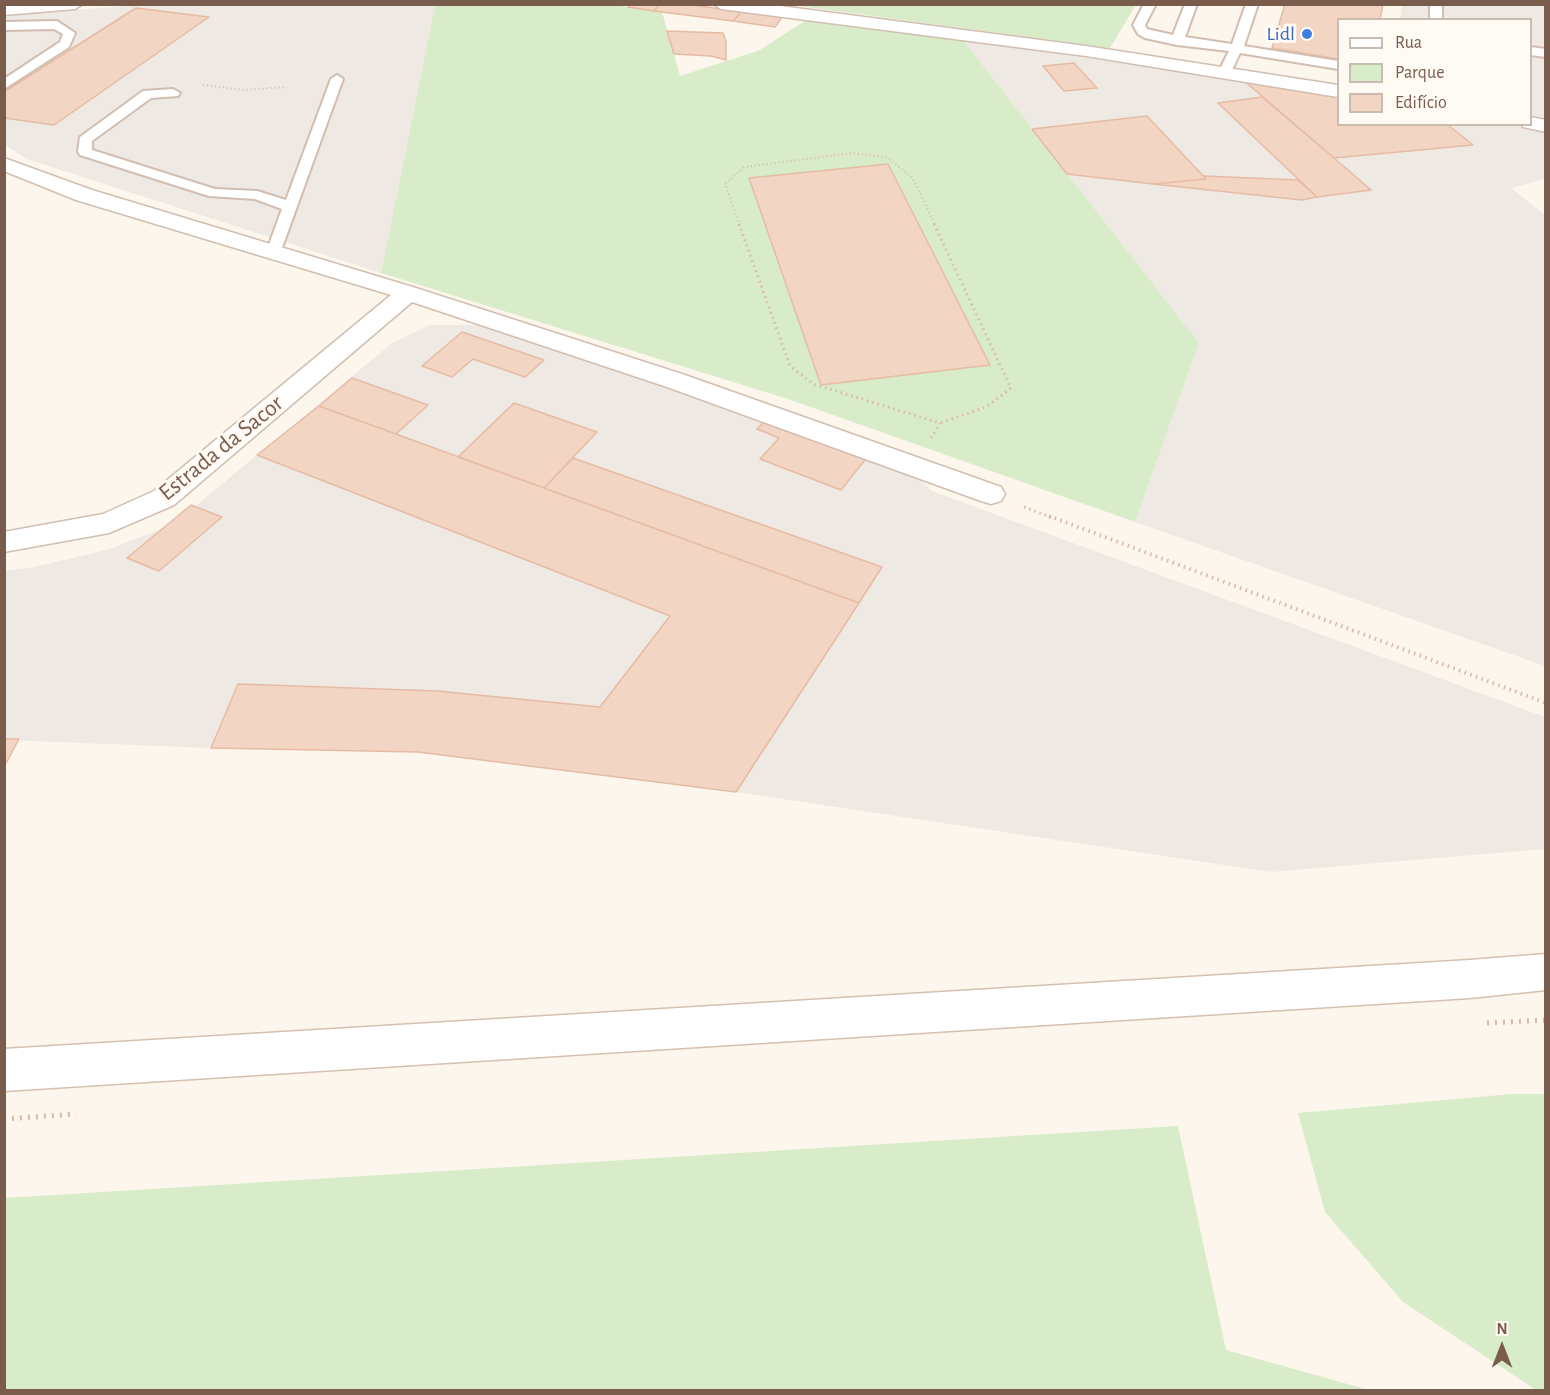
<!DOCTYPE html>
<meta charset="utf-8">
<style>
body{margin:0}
#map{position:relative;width:1550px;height:1395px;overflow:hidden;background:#fdf6ec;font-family:"Alegreya Sans",sans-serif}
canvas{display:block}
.frame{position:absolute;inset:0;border:6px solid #7a5c4d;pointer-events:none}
.legend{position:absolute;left:1337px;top:18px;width:195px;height:108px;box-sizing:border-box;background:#fffaf3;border:2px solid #cabbb1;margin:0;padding:8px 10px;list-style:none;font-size:18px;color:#7a5c4d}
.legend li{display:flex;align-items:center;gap:12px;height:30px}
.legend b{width:30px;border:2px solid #cabbb1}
.north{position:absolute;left:1472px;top:1317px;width:60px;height:60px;-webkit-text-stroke:4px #fffaf3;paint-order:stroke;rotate:0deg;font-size:16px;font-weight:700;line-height:24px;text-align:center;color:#7a5c4d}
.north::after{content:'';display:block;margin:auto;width:21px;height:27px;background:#7a5c4d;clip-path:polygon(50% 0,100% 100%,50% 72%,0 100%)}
</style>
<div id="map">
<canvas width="1550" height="1395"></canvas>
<div class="frame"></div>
<ul class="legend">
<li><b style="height:8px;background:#fff"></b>Rua</li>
<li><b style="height:16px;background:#d8ecc9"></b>Parque</li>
<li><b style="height:16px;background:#f3d5c3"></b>Edifício</li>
</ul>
<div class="north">N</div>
</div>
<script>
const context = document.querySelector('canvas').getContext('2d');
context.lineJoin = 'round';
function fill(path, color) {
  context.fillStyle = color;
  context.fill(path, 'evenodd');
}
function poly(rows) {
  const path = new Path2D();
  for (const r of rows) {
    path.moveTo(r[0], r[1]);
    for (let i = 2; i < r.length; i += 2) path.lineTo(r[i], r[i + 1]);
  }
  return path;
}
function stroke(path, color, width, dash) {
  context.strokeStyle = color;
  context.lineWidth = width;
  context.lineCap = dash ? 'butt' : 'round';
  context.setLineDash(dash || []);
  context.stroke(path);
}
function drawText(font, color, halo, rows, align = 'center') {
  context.font = font + ' "Alegreya Sans",sans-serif';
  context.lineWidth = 6;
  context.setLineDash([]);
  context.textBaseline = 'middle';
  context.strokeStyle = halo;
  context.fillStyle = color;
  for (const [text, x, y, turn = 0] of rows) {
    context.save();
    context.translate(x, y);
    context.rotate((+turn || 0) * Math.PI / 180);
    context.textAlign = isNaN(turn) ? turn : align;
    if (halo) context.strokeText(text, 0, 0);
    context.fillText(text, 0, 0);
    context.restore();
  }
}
const industrial = poly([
 [154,4,435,5,381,273,27,159,5,145,4,15],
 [1402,5,1545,5,1545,119,1531,116,1530,20,1400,20],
 [963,40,1338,94,1338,124,1515,124,1545,130,1545,179,1511,188,1545,215,1545,666,1135,522,1199,343],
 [430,325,480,325,767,419,916,476,932,491,1545,717,1545,849,1271,872,736,792,418,752,211,748,5,740,5,571,35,567,110,549,174,524,392,343]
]);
const green = poly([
 [607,4,662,12,680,76,758,51,805,21,963,40,1199,343,1135,522,788,399,381,273,435,5],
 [792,5,1136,5,1110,48],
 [1512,1094,1545,1094,1545,1390,1536,1390,1403,1302,1325,1212,1298,1113],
 [1178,1126,1226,1350,1369,1390,5,1390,5,1198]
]);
const building = poly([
 [631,4,660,4,654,11,628,7,631,4],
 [660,4,686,4,741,12,733,21,654,11,660,4],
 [1285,4,1383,4,1380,20,1338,20,1338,59,1272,48,1285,4],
 [136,8,209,17,54,125,4,118,4,92,136,8],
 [741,12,782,17,775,27,733,21,741,12],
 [667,31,723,33,726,41,726,60,711,56,674,54,667,31],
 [1074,63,1097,88,1064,91,1043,66,1074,63],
 [1242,79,1338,94,1338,124,1448,125,1473,145,1334,158,1242,79],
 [1262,97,1334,158,1371,190,1317,197,1218,103,1262,97],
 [1147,116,1206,179,1153,184,1067,174,1032,129,1147,116],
 [888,164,990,365,821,385,749,178,888,164],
 [1204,176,1298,180,1317,197,1302,200,1153,184,1206,179,1204,176],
 [462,332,544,360,525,377,473,359,452,377,422,366,462,332],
 [352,378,428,405,396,434,319,406,352,378],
 [514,403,597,432,544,488,458,457,514,403],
 [319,406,544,488,859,603,736,792,418,752,211,748,238,684,437,691,600,707,670,616,257,455,319,406],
 [767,419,868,456,841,490,760,459,779,438,757,429,767,419],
 [573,458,882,567,859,603,544,488,573,458],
 [191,505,222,517,159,571,127,558,191,505],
 [4,739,19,739,4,767,4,739]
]);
const pathFar3 = poly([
 [203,85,243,90,287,87],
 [740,225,725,184,744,167,855,153,886,157,912,177,935,225]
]);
const pathFar2 = poly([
 [739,224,790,366,813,384,940,423],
 [934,224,1011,388,986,407,940,423],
 [931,438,940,423],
 [1024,507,1053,518]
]);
const pathFar1 = poly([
 [1049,516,1546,703]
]);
const path = poly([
 [1487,1023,1546,1020],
 [4,1119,76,1114]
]);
const service = poly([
 [1144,4,1156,4,1145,25,1147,29,1173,35,1185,4,1197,4,1185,37,1232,44,1246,4,1258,4,1244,46,1338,61,1338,69,1240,53,1229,76,1219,76,1218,73,1229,51,1177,45,1145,38,1138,34,1133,25,1144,4],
 [1430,4,1442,4,1442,20,1430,20,1430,4],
 [57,21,75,33,69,47,4,89,4,79,60,42,63,34,54,29,4,30,4,22,57,21],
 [1530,47,1546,49,1546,57,1530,55,1530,47],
 [337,75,343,79,279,256,274,258,266,253,282,209,255,199,209,196,80,155,78,152,80,137,143,91,173,89,180,93,178,96,151,98,92,141,92,150,215,189,257,191,286,200,331,79,337,75]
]);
const minor = poly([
 [83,4,75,9,4,15,4,5,83,4],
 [713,4,765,4,1086,46,1338,85,1338,97,1086,56,721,9,713,4],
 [1530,117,1546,120,1546,132,1523,127,1521,124,1530,124,1530,117],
 [4,158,92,190,416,288,685,375,1001,487,1005,494,1001,501,991,504,981,501,667,387,412,302,174,505,109,533,4,552,4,532,103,514,154,491,391,295,76,200,4,171,4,158]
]);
const secondary = poly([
 [1546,954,1546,990,1470,998,4,1091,4,1049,1470,960,1546,954]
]);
const markers = [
 [1307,34,6,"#3f7fe0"]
];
const farShopnames = [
 ["Lidl",1295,34]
];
const streetNames = [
 ["Estrada da Sacor",221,448,-39]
];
fill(industrial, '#efe9e4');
fill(green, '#d8ecc9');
fill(building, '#f3d5c3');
stroke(building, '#e6bba3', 1.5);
stroke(service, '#d1beb0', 4);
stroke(minor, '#d1beb0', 3);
stroke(secondary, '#d6c0b0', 3);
stroke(pathFar3, '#d9b8a5', 2, [1, 3]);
stroke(pathFar2, '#d9b8a5', 3, [1.5, 4]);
stroke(pathFar1, '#d9b8a5', 4, [1.5, 4.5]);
stroke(path, '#d9b8a5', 5, [2, 6]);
fill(service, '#fff');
fill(minor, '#fff');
fill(secondary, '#fff');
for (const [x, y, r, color] of markers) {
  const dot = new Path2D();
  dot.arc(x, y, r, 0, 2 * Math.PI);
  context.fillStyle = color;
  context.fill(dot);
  stroke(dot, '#fffaf3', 2);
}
drawText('20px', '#366cbe', '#fffaf3', farShopnames, 'right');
drawText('24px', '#7a5c4d', '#fffaf3', streetNames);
</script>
